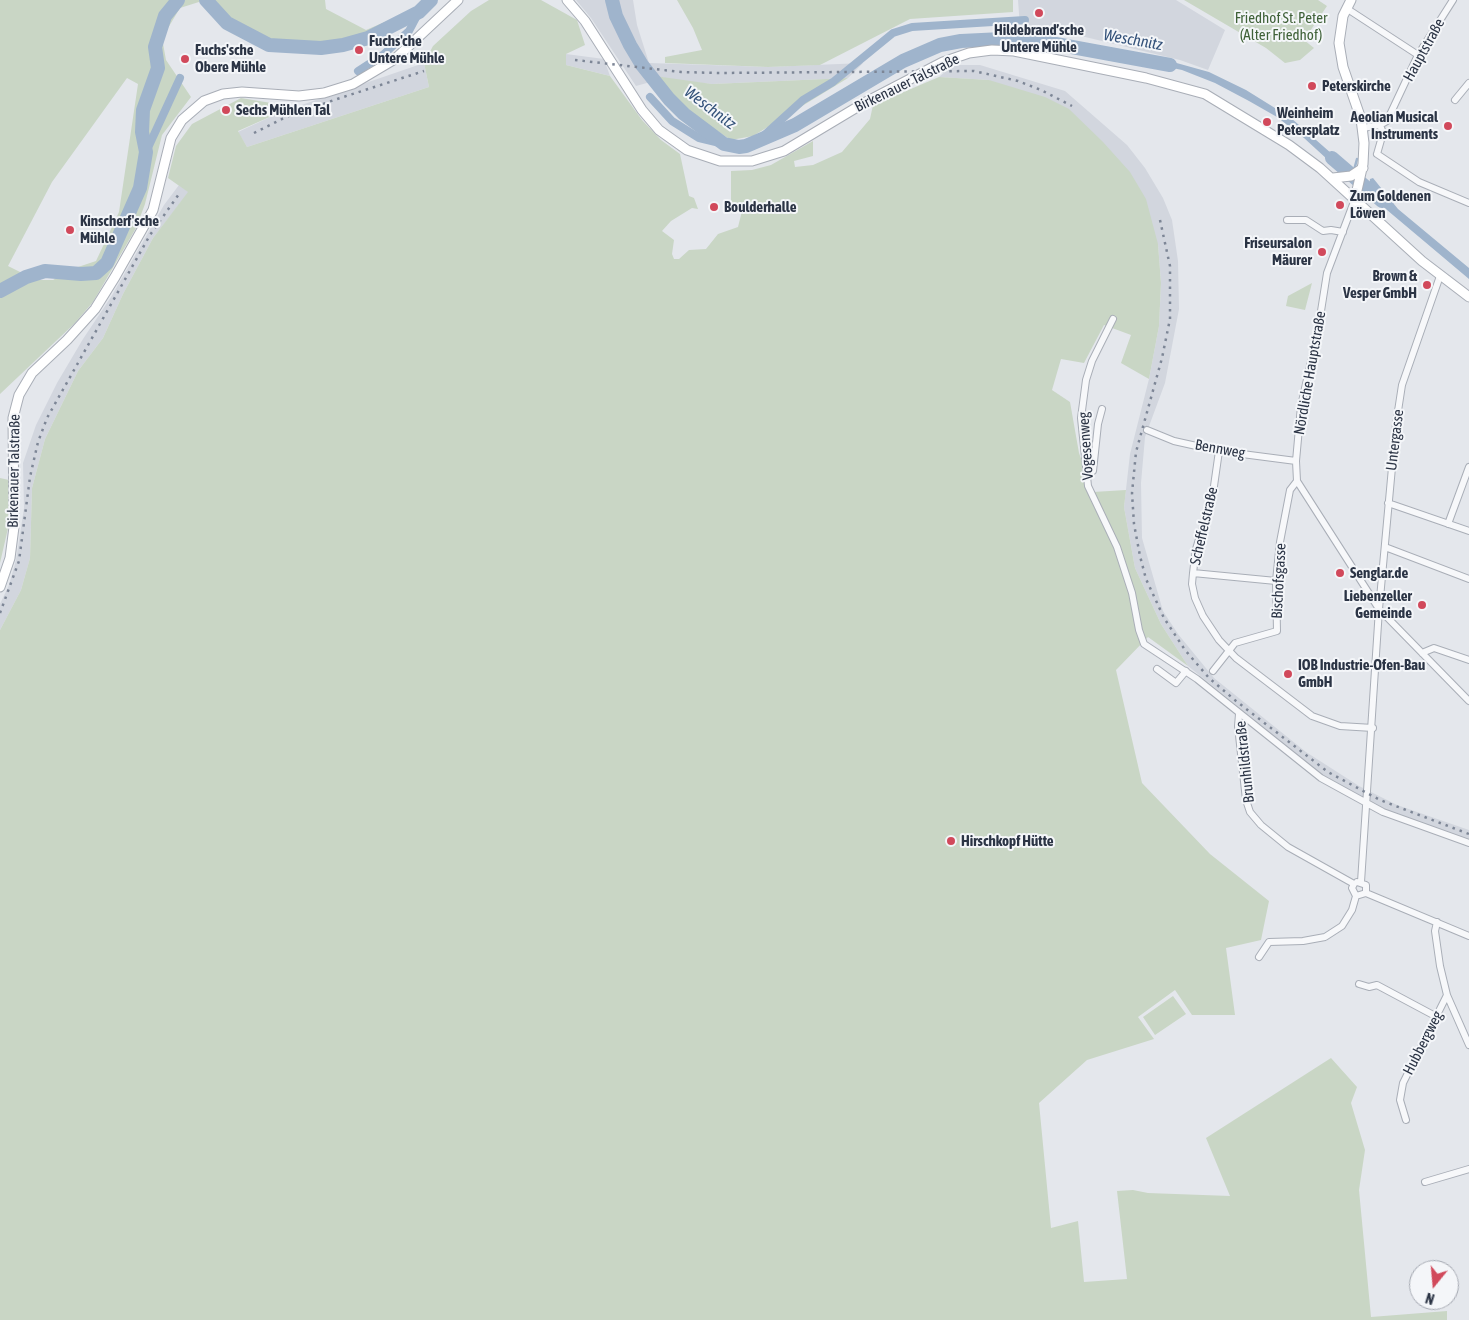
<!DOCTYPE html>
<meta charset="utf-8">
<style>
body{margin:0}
#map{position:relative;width:1469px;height:1320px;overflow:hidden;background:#e4e7ec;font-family:"Asap Condensed",sans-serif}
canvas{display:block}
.north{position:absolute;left:1409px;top:1260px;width:50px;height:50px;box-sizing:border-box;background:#f4f6f9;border:1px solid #a4a8b1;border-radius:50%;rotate:197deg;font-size:14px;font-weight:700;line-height:20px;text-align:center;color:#2b3445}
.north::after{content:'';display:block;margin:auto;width:18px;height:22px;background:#d1495b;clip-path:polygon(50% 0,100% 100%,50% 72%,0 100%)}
</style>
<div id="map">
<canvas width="1469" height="1320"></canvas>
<div class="north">N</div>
</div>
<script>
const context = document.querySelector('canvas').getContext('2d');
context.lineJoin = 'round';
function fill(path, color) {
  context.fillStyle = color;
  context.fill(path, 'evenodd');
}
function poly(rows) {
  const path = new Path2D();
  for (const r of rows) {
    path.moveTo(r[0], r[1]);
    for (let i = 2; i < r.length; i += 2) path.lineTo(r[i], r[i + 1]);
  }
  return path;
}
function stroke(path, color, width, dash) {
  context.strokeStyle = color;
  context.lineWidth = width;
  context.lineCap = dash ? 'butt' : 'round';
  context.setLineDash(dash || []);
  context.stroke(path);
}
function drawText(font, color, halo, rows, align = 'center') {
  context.font = font + ' "Asap Condensed",sans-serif';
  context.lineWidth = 4;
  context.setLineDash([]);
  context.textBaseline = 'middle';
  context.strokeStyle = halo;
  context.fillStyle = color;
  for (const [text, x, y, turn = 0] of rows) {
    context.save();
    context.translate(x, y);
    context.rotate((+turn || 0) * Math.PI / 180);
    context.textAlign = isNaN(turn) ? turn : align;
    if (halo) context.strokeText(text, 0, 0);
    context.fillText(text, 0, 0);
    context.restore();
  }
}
const built = poly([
 [576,0,633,0,637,25,649,63,768,67,863,63,848,78,712,84,680,81,655,76,652,73,654,81,636,86,591,18],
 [1018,0,1176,0,1225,30,1208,70,1180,60,1040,26,1020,27],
 [566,54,604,59,610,76,566,65],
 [424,63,429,87,247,147,238,132,281,112],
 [953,65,980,65,1065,91,1127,145,1145,168,1163,198,1172,220,1178,261,1179,309,1165,383,1145,437,1141,483,1142,538,1163,611,1178,634,1214,678,1306,752,1359,786,1397,805,1469,830,1469,840,1394,814,1323,775,1188,666,1161,624,1135,568,1124,507,1130,454,1149,379,1159,326,1161,283,1158,244,989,80,939,77],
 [179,185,189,192,153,238,123,294,103,338,78,371,45,439,32,488,30,558,21,590,0,630,0,604,9,585,16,560,24,508,23,463,36,425,57,383,83,339,111,297,164,205]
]);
const green = poly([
 [0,0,325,0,326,9,366,30,415,9,397,30,371,45,315,53,271,46,234,26,202,1,180,8,162,38,166,60,191,97,162,135,145,204,136,228,93,302,74,324,0,394],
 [127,78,138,84,119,212,96,261,75,268,53,280,36,280,8,266,52,182],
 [489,0,541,0,577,20,585,45,566,54,566,65,610,76,642,120,661,140,680,154,689,196,694,198,698,209,692,208,671,221,662,231,674,240,672,254,674,259,679,259,689,250,706,249,718,234,738,227,742,211,731,203,731,171,752,170,771,165,813,141,813,156,794,161,795,167,813,165,842,152,870,119,873,105,939,77,989,80,1045,97,1069,109,1103,142,1130,172,1146,199,1158,244,1161,283,1159,326,1149,379,1121,363,1131,335,1104,325,1084,363,1061,359,1052,390,1070,402,1079,453,1093,492,1126,490,1124,507,1135,568,1161,624,1188,666,1148,637,1116,670,1142,783,1210,854,1269,901,1261,940,1226,948,1235,1015,1192,1015,1175,990,1138,1017,1154,1039,1087,1060,1039,1103,1051,1228,1078,1221,1084,1282,1127,1279,1117,1191,1133,1190,1148,1193,1230,1196,1206,1138,1331,1058,1357,1087,1351,1103,1365,1150,1359,1190,1371,1317,1447,1311,1447,1320,0,1320,0,630,21,590,30,558,32,488,45,439,78,371,103,338,123,294,153,238,188,192,168,178,176,146,192,124,241,98,277,104,281,112,238,131,247,147,429,87,424,63,433,46,471,11],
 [677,0,1013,0,1013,12,910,19,820,65,768,67,665,63,665,57,702,50,693,28],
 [1184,0,1318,0,1327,6,1304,40,1314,48,1300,60,1285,63,1266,48],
 [655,76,712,84,848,78,753,136,731,140,688,112],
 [1312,283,1305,310,1286,306,1288,296],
 [0,478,9,480,9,524,0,563],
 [1173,996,1186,1014,1155,1035,1143,1017]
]);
const water = poly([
 [1155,57,1209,72,1246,90,1291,118,1348,168,1340,171,1304,138,1277,117,1249,101,1215,83,1182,70,1153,64],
 [1373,178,1398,209,1469,268,1469,279,1368,194,1370,179]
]);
const stream = poly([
 [1354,170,1357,159]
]);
const canal = poly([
 [358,71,384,54,409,31,419,12],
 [650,97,672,121,699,138,724,144],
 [759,140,803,100,833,82,893,33,912,27,1025,20],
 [146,152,180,78]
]);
const river = poly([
 [206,0,227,23,269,45,321,48,343,45,368,38,419,12,431,0],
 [612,0,616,16,630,45,642,65,669,99,684,114,724,144,739,147,746,146,795,125,903,61,940,45,961,41,1023,38,1170,65],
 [1332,158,1382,201],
 [0,291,26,277,45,271,81,274,96,273,107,263,140,188,146,152,142,132,143,110,158,68,155,47,165,16,178,0]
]);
const minor = poly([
 [1346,8,1418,55],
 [1455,100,1469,83],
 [1363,128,1380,125,1387,121,1418,55,1453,0],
 [1377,154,1419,182,1469,203],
 [1377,154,1383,133,1380,125],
 [1355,199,1327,273,1318,330,1301,406,1296,461,1297,481,1379,609,1469,701],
 [1287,220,1306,220,1323,231,1331,230,1343,232],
 [1113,319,1092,361,1086,380,1081,418,1088,486,1117,547,1132,593,1139,630,1144,644,1197,679,1321,778,1383,812,1469,843],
 [1147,430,1174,441,1219,451,1296,461],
 [1219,451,1213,493,1196,549,1193,573,1192,584,1195,598,1203,616,1219,640,1236,658,1312,716,1340,726,1373,728],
 [1088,474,1093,471,1098,424,1102,409],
 [1388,503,1469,531],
 [1448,524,1469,467],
 [1385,547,1469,579],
 [1193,573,1276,581],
 [1422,653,1434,648,1469,660],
 [1157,669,1176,683,1186,671],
 [1213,671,1235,643,1277,631,1276,581,1280,542,1290,490,1297,481],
 [1239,714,1238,726,1246,800,1250,812,1261,825,1288,847,1354,884],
 [1357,882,1366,885,1366,893],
 [1361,882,1379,609,1396,424,1402,385,1440,276],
 [1354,884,1352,888,1356,896,1366,893],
 [1366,893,1469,936],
 [1437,922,1435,931,1440,966,1447,995,1469,1045],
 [1259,957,1269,942,1303,941,1325,937,1342,926,1352,910,1356,896],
 [1359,984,1369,987,1377,985,1437,1017],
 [1406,1120,1400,1100,1403,1083,1447,995],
 [1425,1182,1469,1169]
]);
const secondary = poly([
 [567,0,585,21,642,110,659,130,687,150,720,161,752,161,784,151,864,103,943,62,969,53,992,50,1014,51,1146,78,1205,94,1289,145,1320,168,1422,261,1469,297],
 [1351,0,1343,16,1339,43,1343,67,1361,119,1364,143,1363,164,1355,199],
 [1333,178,1351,176,1363,168],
 [0,587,10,558,14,527,13,418,19,395,32,373,67,340,95,309,115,277,153,210,171,138,182,120,204,101,223,94,242,92,299,96,324,93,353,84,395,59,458,0]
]);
const rail = poly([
 [575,60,681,72,717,73,974,71,1018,81,1041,90,1072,106],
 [254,133,286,117,334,100,424,71],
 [1160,220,1170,266,1170,319,1162,358,1136,452,1132,493,1134,524,1140,556,1146,579,1164,618,1185,650,1209,678,1236,701,1328,772,1380,800,1469,834],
 [0,613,19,561,30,477,38,442,47,418,150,235,179,194]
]);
const markers = [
 [1039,13,5,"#d1495b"],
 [359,50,5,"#d1495b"],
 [185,59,5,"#d1495b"],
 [1312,86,5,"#d1495b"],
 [226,110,5,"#d1495b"],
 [1267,122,5,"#d1495b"],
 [1448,126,5,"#d1495b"],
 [1340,205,5,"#d1495b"],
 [714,207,5,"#d1495b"],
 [70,230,5,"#d1495b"],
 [1322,252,5,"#d1495b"],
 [1427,285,5,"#d1495b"],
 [1340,573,5,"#d1495b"],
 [1422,605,5,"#d1495b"],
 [1288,674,5,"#d1495b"],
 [951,841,5,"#d1495b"]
];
const parkNames = [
 ["Friedhof St. Peter",1281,18],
 ["(Alter Friedhof)",1281,35]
];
const poiNames = [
 ["Hildebrand’sche",1039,30,"center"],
 ["Untere Mühle",1039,47,"center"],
 ["Fuchs'che",369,41],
 ["Untere Mühle",369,58],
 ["Fuchs'sche",195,50],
 ["Obere Mühle",195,67],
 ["Peterskirche",1322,86],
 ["Sechs Mühlen Tal",236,110],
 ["Weinheim",1277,113],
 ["Petersplatz",1277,130],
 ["Aeolian Musical",1438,117,"right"],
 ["Instruments",1438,134,"right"],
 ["Zum Goldenen",1350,196],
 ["Löwen",1350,213],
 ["Boulderhalle",724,207],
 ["Kinscherf'sche",80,221],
 ["Mühle",80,238],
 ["Friseursalon",1312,243,"right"],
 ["Mäurer",1312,260,"right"],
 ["Brown &",1417,276,"right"],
 ["Vesper GmbH",1417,293,"right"],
 ["Senglar.de",1350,573],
 ["Liebenzeller",1412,596,"right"],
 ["Gemeinde",1412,613,"right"],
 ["IOB Industrie-Ofen-Bau",1298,665],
 ["GmbH",1298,682],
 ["Hirschkopf Hütte",961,841]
];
const streetNames = [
 ["Hauptstraße",1424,50,-61],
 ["Birkenauer Talstraße",907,83,-26],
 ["Nördliche Hauptstraße",1310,373,-80],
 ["Untergasse",1395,440,-83],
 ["Vogesenweg",1086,446,-94],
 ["Bennweg",1220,449,10],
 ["Birkenauer Talstraße",14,471,-89],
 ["Scheffelstraße",1204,526,-77],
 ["Bischofsgasse",1279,581,-87],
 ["Brunhildstraße",1245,762,-96],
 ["Hubbergweg",1423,1043,-63]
];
const waterNames = [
 ["Weschnitz",1133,40,10],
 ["Weschnitz",710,108,37]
];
fill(built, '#d2d6de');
fill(green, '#c9d6c5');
fill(water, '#9fb4cc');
stroke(stream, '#9fb4cc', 2.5);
stroke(canal, '#9fb4cc', 8);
stroke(river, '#9fb4cc', 14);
stroke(minor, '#a9aeb7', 8);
stroke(secondary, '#a9aeb7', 11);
stroke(minor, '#f7f8fa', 6);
stroke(secondary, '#fff', 9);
stroke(rail, '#7d8696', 2.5, [2.5, 5]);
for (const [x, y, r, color] of markers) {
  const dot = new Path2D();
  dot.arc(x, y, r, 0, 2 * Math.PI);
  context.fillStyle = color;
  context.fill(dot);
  stroke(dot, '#f4f6f9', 2);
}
drawText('15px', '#3f6138', '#f4f6f9', parkNames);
drawText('bold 15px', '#2b3445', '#f4f6f9', poiNames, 'left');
drawText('15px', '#2b3445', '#f4f6f9', streetNames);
drawText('italic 16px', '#34527a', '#f4f6f9', waterNames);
</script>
